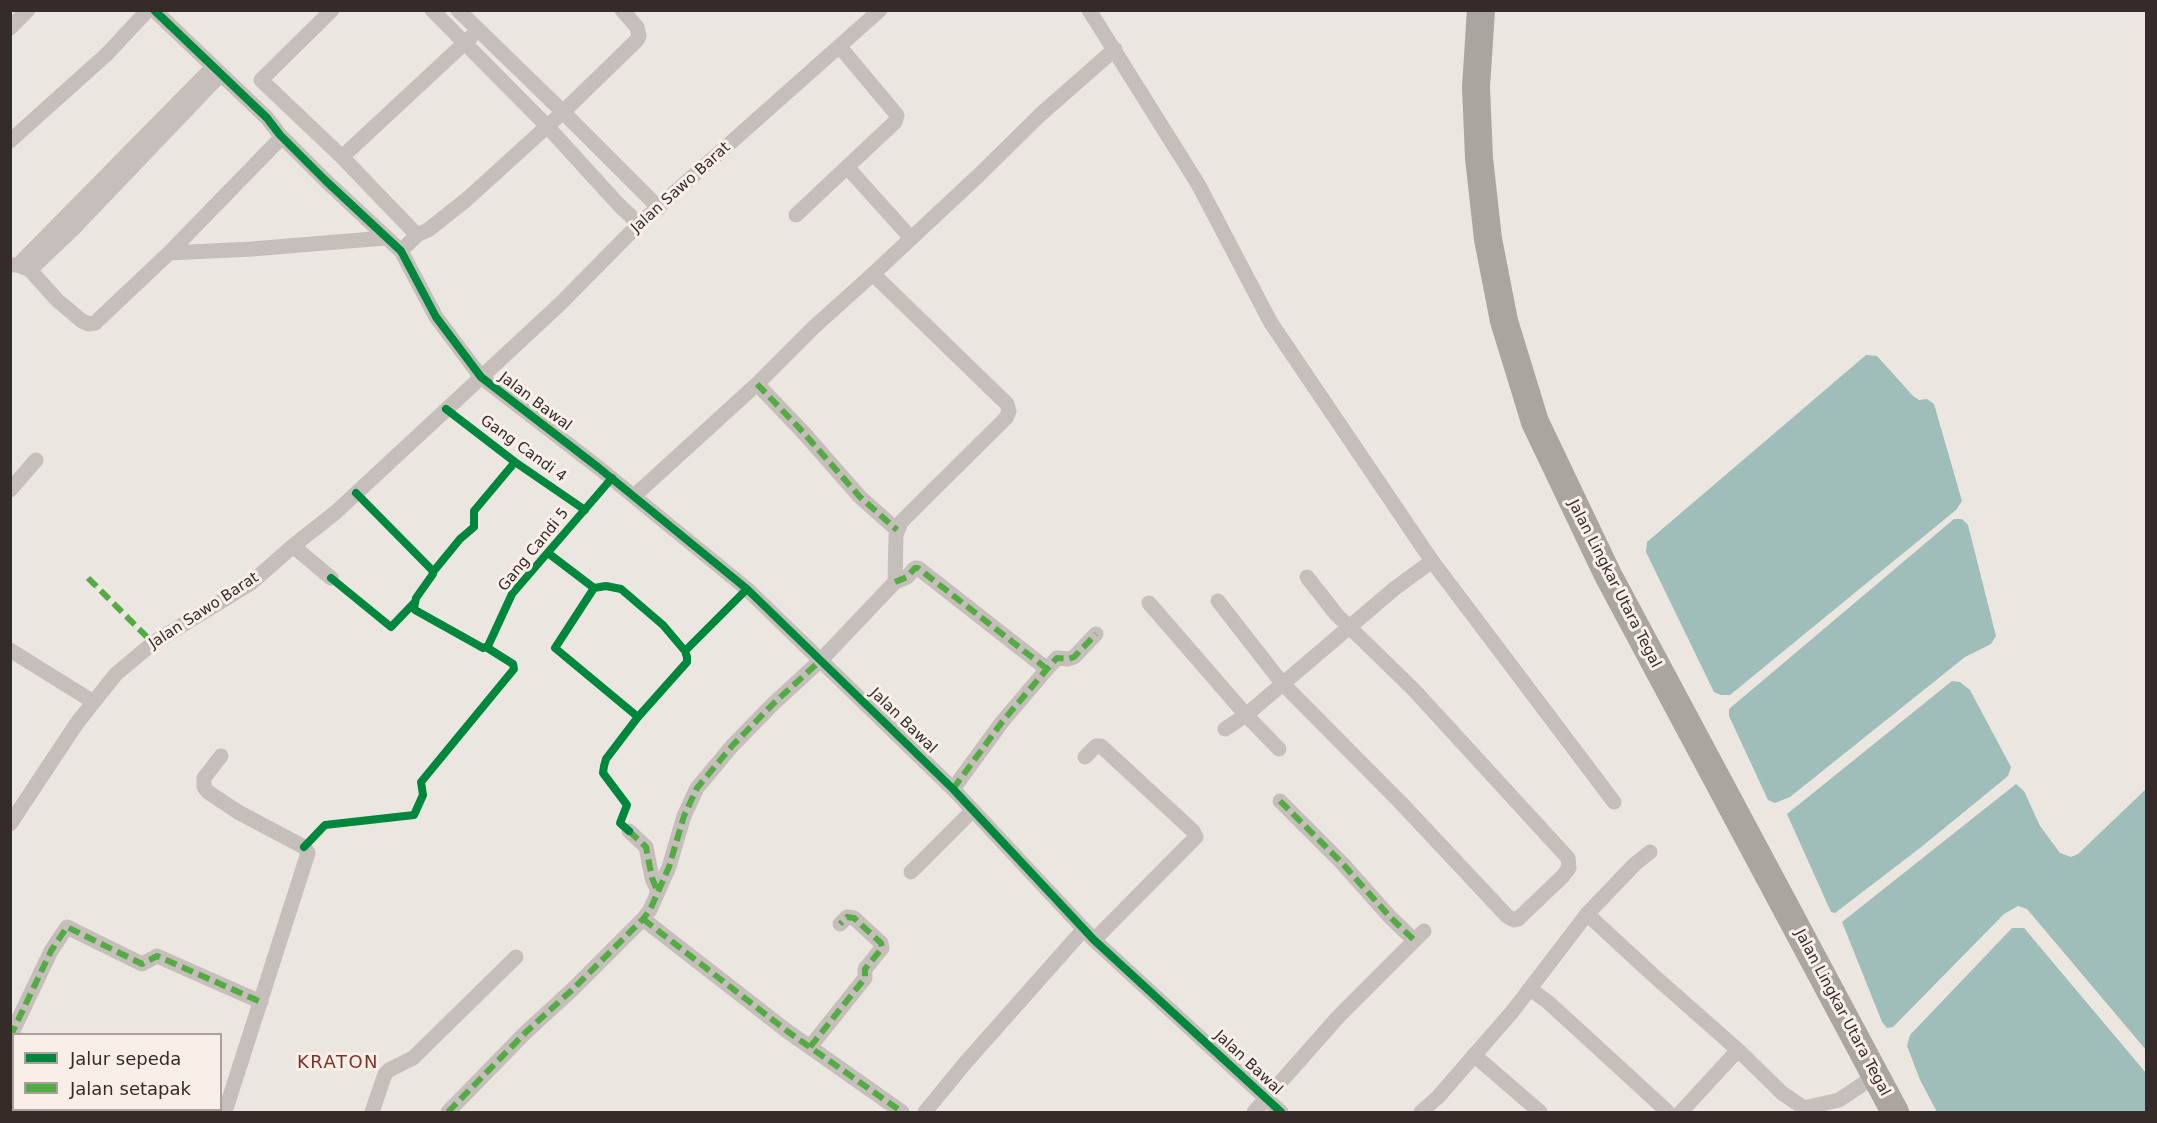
<!DOCTYPE html>
<style>
body{margin:0}
#map{position:relative;width:2157px;height:1123px;overflow:hidden;background:#ece6e1;font-family:"DejaVu Sans",sans-serif}
canvas{display:block}
.frame{position:absolute;inset:0;border:12px solid #352b29;pointer-events:none}
.legend{position:absolute;left:12px;top:1033px;width:210px;height:78px;box-sizing:border-box;background:#f8efe9;border:2px solid #aaa19c;margin:0;padding:8px 10px;list-style:none;font-size:18px;color:#352b29}
.legend li{display:flex;align-items:center;gap:12px;height:30px}
.legend b{width:30px;border:2px solid #aaa19c}
</style>
<div id="map">
<canvas width="2157" height="1123"></canvas>
<div class="frame"></div>
<ul class="legend">
<li><b style="height:8px;background:#00873e"></b>Jalur sepeda</li>
<li><b style="height:8px;background:#54ab44"></b>Jalan setapak</li>
</ul>
</div>
<script>
const context = document.querySelector('canvas').getContext('2d');
context.lineJoin = 'round';
function fill(path, color) {
  context.fillStyle = color;
  context.fill(path, 'evenodd');
}
function poly(rows) {
  const path = new Path2D();
  for (const r of rows) {
    path.moveTo(r[0], r[1]);
    for (let i = 2; i < r.length; i += 2) path.lineTo(r[i], r[i + 1]);
  }
  return path;
}
function stroke(path, color, width, dash) {
  context.strokeStyle = color;
  context.lineWidth = width;
  context.lineCap = dash ? 'butt' : 'round';
  context.setLineDash(dash || []);
  context.stroke(path);
}
function drawText(font, color, halo, rows, align = 'center') {
  context.font = font + ' "DejaVu Sans",sans-serif';
  context.lineWidth = 6;
  context.setLineDash([]);
  context.textBaseline = 'middle';
  context.strokeStyle = halo;
  context.fillStyle = color;
  for (const [text, x, y, turn = 0] of rows) {
    context.save();
    context.translate(x, y);
    context.rotate((+turn || 0) * Math.PI / 180);
    context.textAlign = isNaN(turn) ? turn : align;
    if (halo) context.strokeText(text, 0, 0);
    context.fillText(text, 0, 0);
    context.restore();
  }
}
const water = poly([
 [1866,355,1877,356,1913,396,1919,400,1927,399,1934,404,1962,501,1956,510,1730,695,1721,695,1714,692,1646,552,1647,542],
 [1954,519,1962,519,1968,525,1996,636,1991,644,1965,657,1790,797,1775,803,1768,800,1729,716,1729,709],
 [1952,681,1960,682,1970,690,2011,767,2008,776,1920,848,1835,913,1831,912,1787,814],
 [2016,784,2024,791,2040,826,2060,853,2071,857,2078,854,2146,789,2146,1050,2027,909,2018,906,2004,914,1893,1027,1887,1028,1882,1022,1842,922],
 [2012,928,2024,928,2146,1073,2146,1112,1937,1112,1920,1080,1907,1046,1910,1035]
]);
const street = poly([
 [154,10,267,118,280,135,326,181,401,251,436,317,481,377,599,468,747,589,953,789,1094,940,1281,1112],
 [332,10,261,80,342,157,417,235],
 [432,10,547,126,618,204,639,224],
 [458,10,563,112,659,208],
 [1089,10,1198,184,1271,323,1432,561,1394,589,1246,715,1225,729],
 [10,28,28,10],
 [840,47,897,115,895,122,847,167,911,238],
 [10,141,107,54,148,10],
 [342,157,471,37],
 [796,215,847,167],
 [401,251,417,235,428,230,466,200,563,112,637,40,639,36,637,27,622,10],
 [169,253,252,249,385,238],
 [10,265,18,265,30,270,57,300,82,321,89,324,95,323,169,253,282,137],
 [18,265,213,67],
 [30,270,74,228,220,75],
 [757,384,803,432,860,497,897,530],
 [10,490,36,460],
 [634,496,757,384,814,327,873,274],
 [293,546,331,578],
 [1432,561,1614,802],
 [895,582,907,577,915,568,918,568,1047,669],
 [1218,601,1282,683,1401,803,1507,916,1514,920,1518,919,1563,876,1569,868,1568,858,1414,690,1336,614,1307,577],
 [1149,603,1246,715,1279,749],
 [10,650,92,701],
 [221,756,204,778,204,787,208,792,238,812,304,847,308,853,225,1112],
 [1085,757,1096,746,1101,746,1193,831,1196,837,1094,940],
 [953,789,1002,722,1047,669,1057,658,1068,659,1074,657,1096,634],
 [1280,801,1341,862,1390,917,1414,940],
 [10,824,77,723,116,674,153,643,251,583,293,546,336,512,560,304,639,224,880,10],
 [629,831,646,847,652,878,658,892],
 [911,872,973,810],
 [1587,914,1653,975,1738,1050,1681,1112],
 [643,919,787,1031,902,1112],
 [1530,989,1548,1002,1668,1112],
 [10,1037,51,951,67,927,142,964,157,956,261,1002],
 [810,1047,865,978,865,969,882,948,881,943,854,918,847,917,840,924],
 [1738,1050,1782,1093,1804,1108,1839,1100,1875,1076],
 [1474,1055,1540,1112],
 [372,1112,385,1074,389,1070,413,1058,516,957],
 [448,1112,525,1033,573,989,643,919,650,910,669,867,684,816,697,788,732,746,774,703,821,660,895,582,896,535,901,522,1006,418,1009,411,1007,404,873,274,979,175,1041,114,1115,49],
 [925,1112,966,1062,1084,929],
 [1254,1112,1339,1016,1424,931],
 [1421,1112,1438,1097,1512,1012,1587,914,1635,864,1650,852]
]);
const highway = poly([
 [1481,10,1476,87,1479,158,1488,239,1504,321,1535,422,1608,575,1895,1112]
]);
const quiet = poly([
 [757,384,803,432,860,497,897,530],
 [88,578,153,643],
 [895,582,907,577,915,568,918,568,1047,669],
 [953,789,1002,722,1047,669,1057,658,1068,659,1074,657,1096,634],
 [1280,801,1341,862,1390,917,1414,940],
 [629,831,646,847,652,878,658,892],
 [643,919,787,1031,902,1112],
 [10,1037,51,951,67,927,142,964,157,956,261,1002],
 [810,1047,865,978,865,969,882,948,881,943,854,918,847,917,840,924],
 [448,1112,525,1033,573,989,643,919,650,910,669,867,684,816,697,788,732,746,774,703,821,660]
]);
const cycleway = poly([
 [154,10,267,118,280,135,326,181,401,251,436,317,481,377,599,468,747,589,953,789,1094,940,1281,1112],
 [446,409,515,462,585,510],
 [356,493,432,570,433,574,416,598,414,608,415,610,483,648,488,646,512,594,612,478],
 [548,553,594,588,555,648,638,717],
 [433,572,460,539,474,527,474,511,515,462],
 [331,578,391,627,414,603],
 [594,588,606,586,621,589,663,625,685,651,687,657,687,662,638,717,606,759,604,766,603,773,627,805,620,823,629,831],
 [685,651,747,589],
 [304,847,325,825,414,815,423,795,421,782,514,669,513,664,486,647]
]);
const streetNames = [
 ["Jalan Sawo Barat",681,188,-42],
 ["Jalan Bawal",535,402,37],
 ["Gang Candi 4",523,449,36],
 ["Gang Candi 5",534,550,-51],
 ["Jalan Lingkar Utara Tegal",1614,584,63],
 ["Jalan Sawo Barat",204,611,-33],
 ["Jalan Bawal",903,721,44],
 ["Jalan Lingkar Utara Tegal",1842,1013,62],
 ["Jalan Bawal",1248,1063,43]
];
const quarterNames = [
 ["KRATON",338,1063]
];
fill(water, '#9fbdb9');
stroke(street, '#c5beba', 15);
stroke(highway, '#aba5a0', 28);
stroke(quiet, '#54ab44', 6, [12, 6]);
stroke(cycleway, '#00873e', 8);
drawText('15px', '#352b29', '#f8efe9', streetNames);
context.letterSpacing = '1.5px';
drawText('18px', '#7e3228', '#f8efe9', quarterNames);
context.letterSpacing = '0px';
</script>
